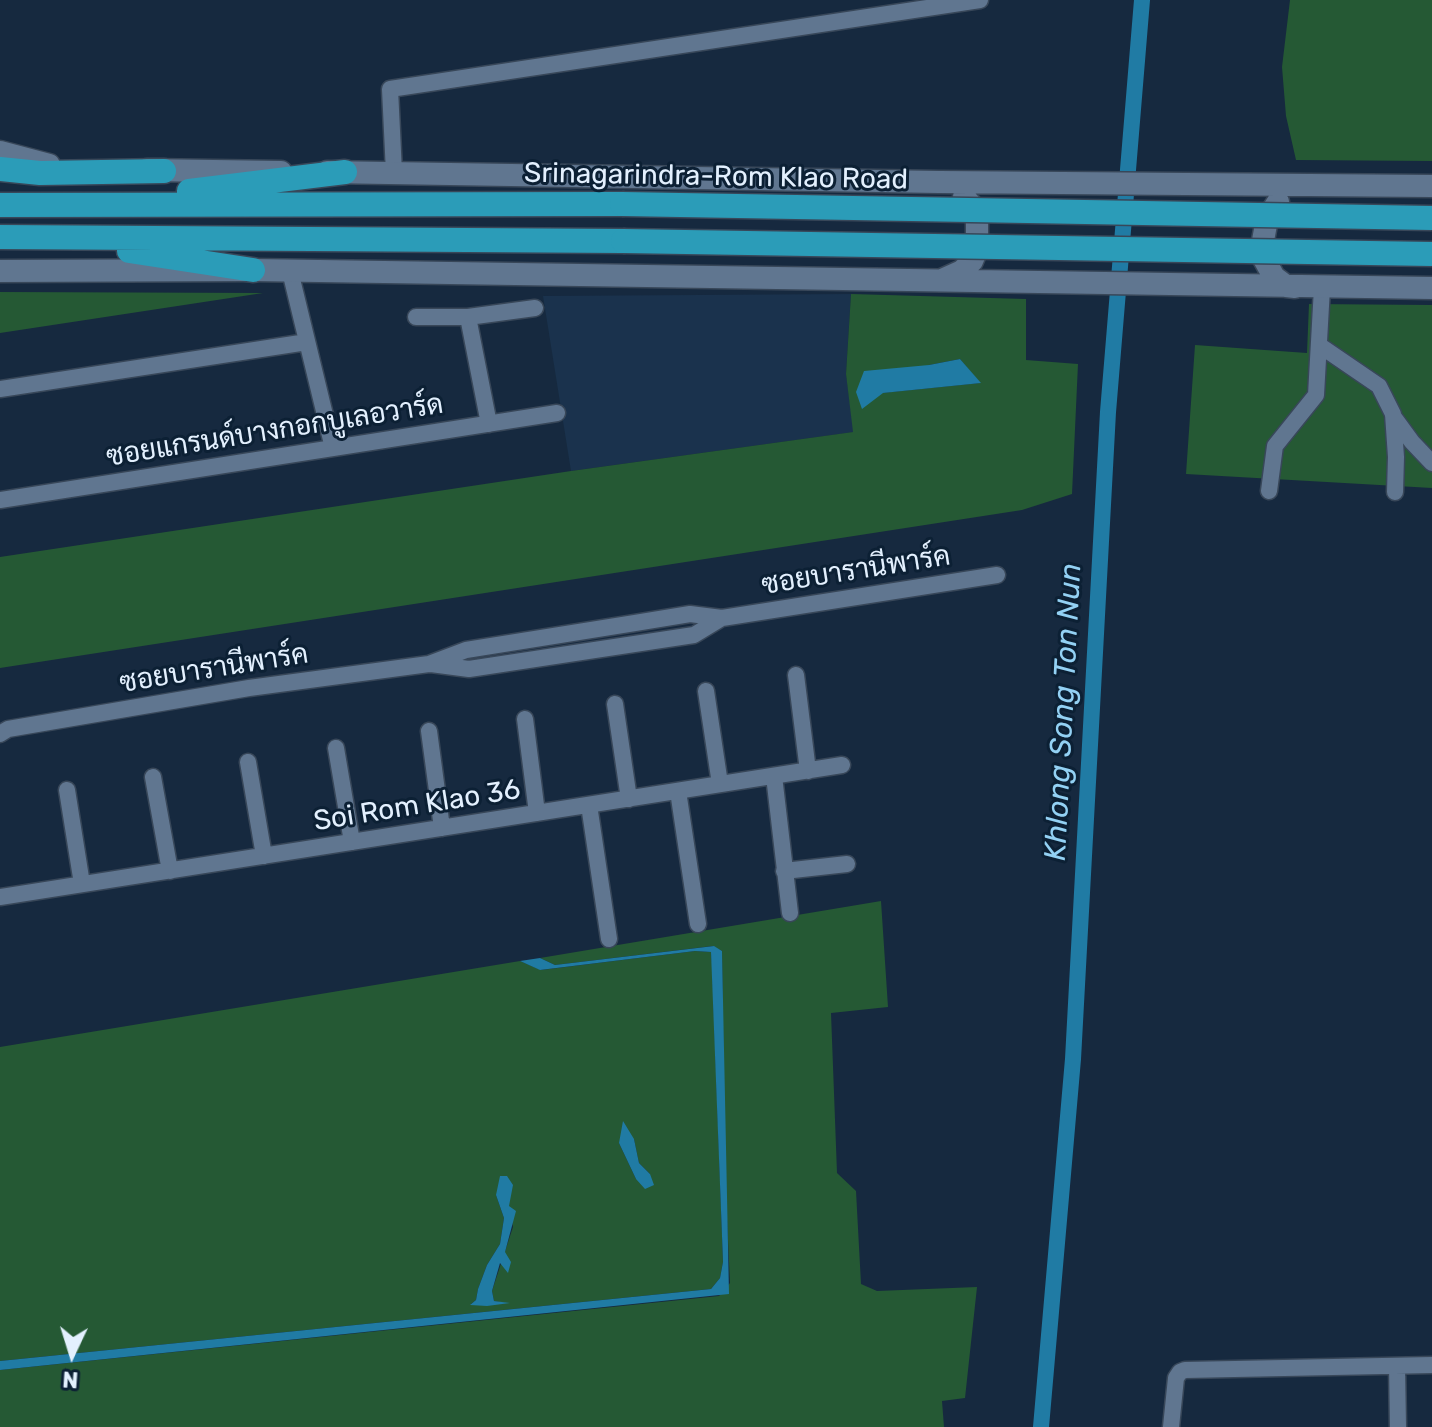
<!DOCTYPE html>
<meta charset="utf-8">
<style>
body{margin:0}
#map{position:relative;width:1432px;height:1427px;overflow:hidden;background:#16293f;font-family:Rubik,sans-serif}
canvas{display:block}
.north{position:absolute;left:32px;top:1315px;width:80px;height:80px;-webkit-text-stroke:6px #0c2034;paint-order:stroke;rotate:184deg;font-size:22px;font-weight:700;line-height:32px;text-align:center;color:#e3f0fe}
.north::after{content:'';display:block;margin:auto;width:28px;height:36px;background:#e3f0fe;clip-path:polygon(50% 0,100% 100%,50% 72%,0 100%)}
</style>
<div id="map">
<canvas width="1432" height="1427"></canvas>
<div class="north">N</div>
</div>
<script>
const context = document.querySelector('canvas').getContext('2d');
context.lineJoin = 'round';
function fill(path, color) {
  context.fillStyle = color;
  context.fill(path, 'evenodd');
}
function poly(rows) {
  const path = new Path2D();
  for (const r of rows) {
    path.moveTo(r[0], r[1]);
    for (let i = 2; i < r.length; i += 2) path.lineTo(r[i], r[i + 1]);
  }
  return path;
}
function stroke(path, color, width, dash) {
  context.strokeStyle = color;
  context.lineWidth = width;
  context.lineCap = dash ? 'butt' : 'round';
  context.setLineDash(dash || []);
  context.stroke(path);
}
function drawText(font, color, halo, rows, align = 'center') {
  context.font = font + ' Rubik,Sarabun,sans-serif';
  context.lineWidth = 6;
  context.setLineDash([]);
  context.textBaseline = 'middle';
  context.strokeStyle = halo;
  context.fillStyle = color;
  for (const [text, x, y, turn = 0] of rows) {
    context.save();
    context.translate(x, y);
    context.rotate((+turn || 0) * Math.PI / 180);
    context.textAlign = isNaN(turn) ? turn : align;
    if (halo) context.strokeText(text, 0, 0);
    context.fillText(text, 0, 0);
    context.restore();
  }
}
const built = poly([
 [851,294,846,374,854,432,571,471,543,296]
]);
const green = poly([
 [1290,0,1432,0,1432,161,1296,160,1286,116,1282,67],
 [0,292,263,293,0,333],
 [851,294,1026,299,1026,360,1078,364,1072,494,1022,510,0,668,0,557,571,471,853,432,846,374],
 [960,359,980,383,882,393,929,365],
 [1309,304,1432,305,1432,488,1186,474,1195,345,1307,353],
 [881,901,888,1007,831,1013,837,1173,856,1191,861,1284,877,1291,977,1287,965,1398,942,1401,944,1427,0,1427,0,1370,719,1296,730,1283,725,1176,722,951,713,946,555,965,540,958],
 [695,951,711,952,712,962,723,1262,720,1278,711,1289,0,1361,0,1047,520,961,541,970],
 [634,1139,639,1163,650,1174,636,1179,619,1143],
 [496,1195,509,1206,513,1227,492,1291,494,1301,505,1303,471,1304,476,1300,478,1289,487,1265,500,1244,504,1218]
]);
const water = poly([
 [960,359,981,383,883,393,862,409,856,392,864,371,929,365],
 [714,946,722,951,729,1294,0,1370,0,1361,711,1289,720,1278,723,1262,711,952,695,951,540,970,520,961,540,958,555,965],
 [623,1121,634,1139,639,1163,650,1174,654,1185,645,1189,636,1179,619,1143],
 [500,1176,507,1176,513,1185,509,1206,516,1211,505,1252,511,1262,508,1273,500,1263,492,1291,494,1301,510,1303,487,1306,470,1305,476,1300,478,1289,487,1265,500,1244,504,1218,496,1195]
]);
const canal = poly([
 [1041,1427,1073,1059,1108,412,1142,0]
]);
const street = poly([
 [394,173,390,89,980,0],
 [290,271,333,448],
 [416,317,468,317,535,308],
 [468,317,489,424],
 [1319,345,1379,386,1393,414,1396,457,1395,492],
 [0,389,307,342],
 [1393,416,1412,442,1432,463],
 [1269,491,1275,446,1316,395,1322,288],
 [0,500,557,413],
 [431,664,469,669,694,635,722,618],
 [796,675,808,771],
 [706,691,720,784],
 [615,704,629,799],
 [525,719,537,813],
 [429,731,442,828],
 [0,734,8,729,249,688,429,664,466,650,635,623,690,614,722,618,997,575],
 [336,748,352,842],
 [248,762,264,856],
 [774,776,790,913],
 [153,777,170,871],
 [67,790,82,884],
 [678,791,698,924],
 [589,805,609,939],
 [784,871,847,864],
 [0,897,842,765],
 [1397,1366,1398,1427],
 [1171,1427,1176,1378,1180,1372,1185,1370,1432,1365]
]);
const secondary = poly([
 [0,152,49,165],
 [147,170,281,172],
 [327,172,939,182,1432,186],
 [1278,202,1267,219,1262,246,1263,257,1274,277,1286,286,1295,287],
 [0,271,253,270,1432,288],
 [942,280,962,271,972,261,977,249,977,222,973,207,964,197]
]);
const primary = poly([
 [0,169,40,173,164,171],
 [189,191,345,172],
 [0,205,622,204],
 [0,237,623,241],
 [129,251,253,270]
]);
const primaryBridge = poly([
 [622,204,1432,218],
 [623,241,1432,254]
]);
const streetNames = [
 ["Srinagarindra-Rom Klao Road",716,177,1],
 ["ซอยแกรนด์บางกอกบูเลอวาร์ด",275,431,-9],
 ["ซอยบารานีพาร์ค",856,571,-9],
 ["ซอยบารานีพาร์ค",214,669,-9],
 ["Soi Rom Klao 36",417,806,-9]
];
const waterNames = [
 ["Khlong Song Ton Nun",1064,712,-87]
];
fill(built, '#1a324d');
fill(green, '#255934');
fill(water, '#207ba4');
stroke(canal, '#207ba4', 16);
stroke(street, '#384759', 19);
stroke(secondary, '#384759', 25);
stroke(primary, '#384759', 27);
stroke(street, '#607690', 16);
stroke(secondary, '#607690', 22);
stroke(primary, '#2b9cb8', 24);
stroke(primaryBridge, '#384759', 27, []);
stroke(primaryBridge, '#2b9cb8', 24);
drawText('28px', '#e3f0fe', '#0c2034', streetNames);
drawText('italic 30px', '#93d1f4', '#0c2034', waterNames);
</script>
